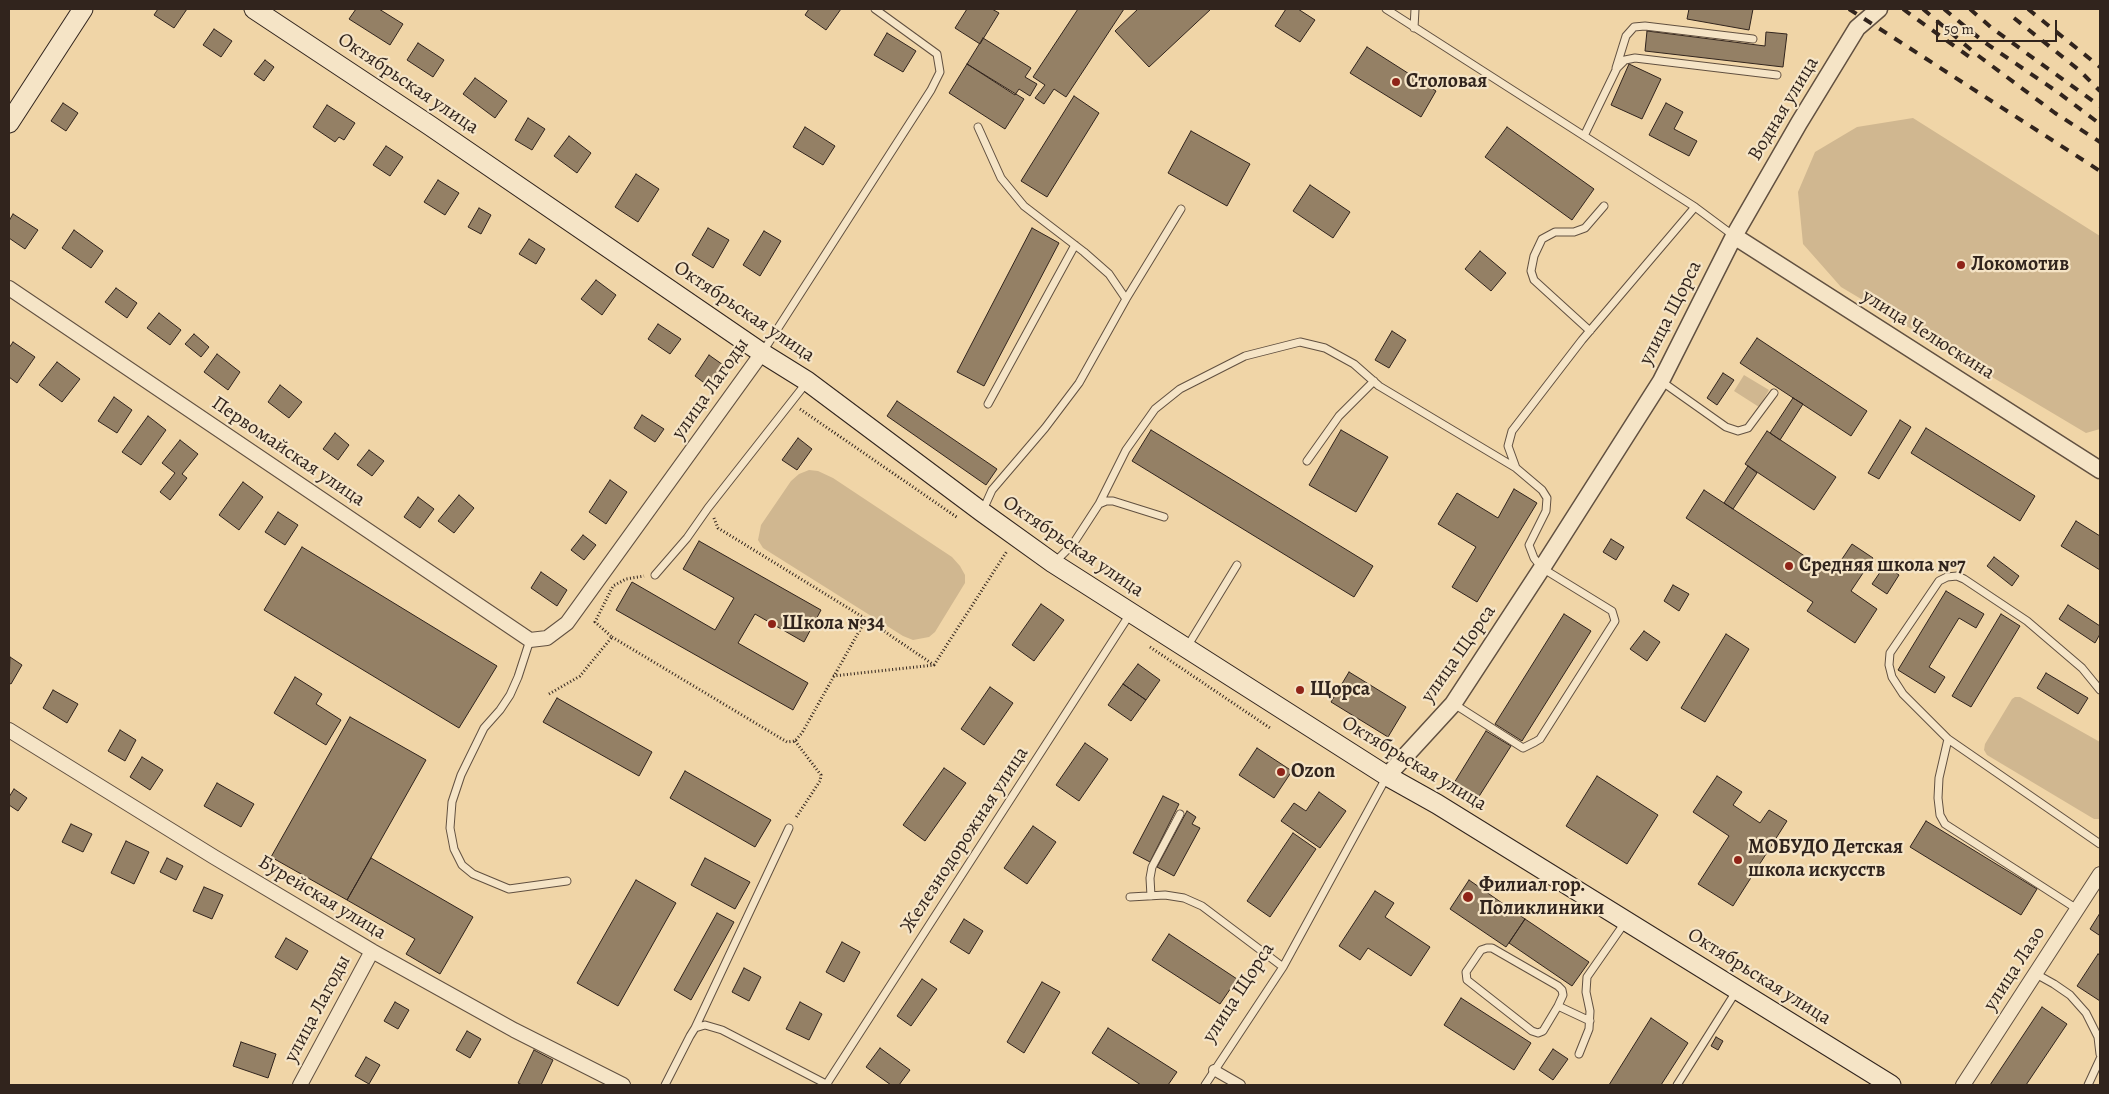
<!DOCTYPE html>
<meta charset="utf-8">
<style>
body{margin:0}
#map{position:relative;width:2109px;height:1094px;overflow:hidden;background:#f0d5a7;font-family:Alegreya,serif}
canvas{display:block}
.frame{position:absolute;inset:0;border:10px solid #31241d;pointer-events:none}
.scale{position:absolute;left:1936px;top:20px;width:121px;height:22px;box-sizing:border-box;border:2px solid #31241d;border-top:0;padding-left:6px;font-size:15px;line-height:18px;white-space:nowrap;color:#31241d;-webkit-text-stroke:4px #f5e4c6;paint-order:stroke}
</style>
<div id="map">
<canvas width="2109" height="1094"></canvas>
<div class="frame"></div>
<div class="scale">50 m</div>
</div>
<script>
const context = document.querySelector('canvas').getContext('2d');
context.lineJoin = 'round';
function fill(path, color) {
  context.fillStyle = color;
  context.fill(path, 'evenodd');
}
function poly(rows) {
  const path = new Path2D();
  for (const r of rows) {
    path.moveTo(r[0], r[1]);
    for (let i = 2; i < r.length; i += 2) path.lineTo(r[i], r[i + 1]);
  }
  return path;
}
function stroke(path, color, width, dash) {
  context.strokeStyle = color;
  context.lineWidth = width;
  context.lineCap = dash ? 'butt' : 'round';
  context.setLineDash(dash || []);
  context.stroke(path);
}
function drawText(font, color, halo, rows, align = 'center') {
  context.font = font + ' Alegreya,serif';
  context.lineWidth = 4.5;
  context.setLineDash([]);
  context.textBaseline = 'middle';
  context.strokeStyle = halo;
  context.fillStyle = color;
  for (const [text, x, y, turn = 0] of rows) {
    context.save();
    context.translate(x, y);
    context.rotate((+turn || 0) * Math.PI / 180);
    context.textAlign = isNaN(turn) ? turn : align;
    if (halo) context.strokeText(text, 0, 0);
    context.fillText(text, 0, 0);
    context.restore();
  }
}
const green = poly([
 [1913,118,2100,236,2100,429,2086,433,1841,287,1803,244,1798,192,1815,152,1857,127],
 [1744,375,1769,390,1759,407,1734,391],
 [809,470,818,471,833,478,952,557,960,566,965,575,965,583,935,632,929,637,913,640,903,636,763,548,758,540,761,525,791,481,799,474],
 [2015,697,2020,697,2100,742,2100,819,2094,819,1987,755,1984,750,1985,744,2012,699]
]);
const building = poly([
 [158,9,187,9,174,28,154,15,158,9],
 [356,9,379,9,403,24,390,45,349,19,356,9],
 [809,9,841,9,826,30,805,15,809,9],
 [967,9,992,9,999,13,980,44,955,28,967,9],
 [1078,9,1124,9,1066,97,1054,89,1044,104,1035,98,1045,85,1033,77,1078,9],
 [1138,9,1211,9,1149,67,1115,31,1138,9],
 [1286,9,1298,9,1315,20,1300,42,1275,26,1286,9],
 [1689,9,1753,9,1749,30,1687,19,1689,9],
 [214,29,232,41,221,57,203,45,214,29],
 [1647,31,1765,46,1766,32,1787,34,1783,67,1645,51,1647,31],
 [887,33,916,51,903,72,874,55,887,33],
 [983,38,1031,68,1025,77,1037,84,1030,96,1019,89,1015,95,967,64,983,38],
 [418,43,444,60,433,77,407,60,418,43],
 [1367,47,1436,91,1421,117,1350,73,1367,47],
 [265,60,274,67,264,81,254,74,265,60],
 [967,64,1024,99,1005,129,949,93,967,64],
 [1629,64,1661,79,1642,119,1611,105,1629,64],
 [475,78,507,101,495,118,463,94,475,78],
 [1074,96,1099,113,1047,197,1021,181,1074,96],
 [63,103,78,113,66,131,51,121,63,103],
 [1666,103,1683,112,1674,129,1697,141,1689,156,1649,135,1666,103],
 [327,105,355,123,344,140,339,137,335,142,313,127,327,105],
 [528,118,545,129,532,150,515,140,528,118],
 [805,127,835,146,823,165,793,147,805,127],
 [1507,127,1594,189,1572,220,1485,157,1507,127],
 [1191,131,1250,164,1227,206,1168,173,1191,131],
 [569,136,591,153,577,173,554,156,569,136],
 [386,146,403,157,390,176,373,165,386,146],
 [636,174,659,189,638,222,615,207,636,174],
 [438,180,459,193,445,215,424,202,438,180],
 [1310,185,1350,212,1333,238,1293,211,1310,185],
 [479,208,491,215,481,234,468,227,479,208],
 [13,214,38,230,25,249,9,238,9,221,13,214],
 [708,228,729,240,713,268,692,255,708,228],
 [1032,228,1059,243,984,386,957,372,1032,228],
 [74,230,103,251,91,268,62,248,74,230],
 [764,231,781,241,760,276,743,265,764,231],
 [529,239,545,249,536,264,519,254,529,239],
 [1480,251,1506,273,1491,291,1465,269,1480,251],
 [596,280,616,295,602,315,581,299,596,280],
 [116,288,137,303,127,318,105,302,116,288],
 [159,313,181,330,170,345,147,328,159,313],
 [658,324,681,339,670,354,648,339,658,324],
 [1392,331,1406,340,1389,368,1375,360,1392,331],
 [194,334,209,347,201,357,185,344,194,334],
 [1757,338,1867,411,1851,436,1740,363,1757,338],
 [13,342,35,357,17,383,9,377,9,348,13,342],
 [217,354,240,372,228,390,204,372,217,354],
 [709,355,726,367,711,388,695,376,709,355],
 [57,362,80,379,62,402,39,385,57,362],
 [1723,373,1734,380,1717,405,1707,398,1723,373],
 [280,385,302,402,289,418,268,402,280,385],
 [114,397,132,410,117,433,98,421,114,397],
 [1793,398,1803,404,1780,440,1770,433,1793,398],
 [897,401,997,469,986,485,887,416,897,401],
 [642,415,664,429,655,442,634,428,642,415],
 [148,416,166,430,141,465,122,452,148,416],
 [1900,420,1911,427,1879,479,1868,473,1900,420],
 [1926,428,2035,496,2020,521,1911,453,1926,428],
 [1151,430,1373,566,1354,597,1132,461,1151,430],
 [1341,430,1388,457,1356,512,1309,485,1341,430],
 [1767,431,1836,477,1814,510,1745,464,1767,431],
 [335,433,349,445,338,460,323,449,335,433],
 [798,438,812,449,797,470,782,460,798,438],
 [180,440,198,454,182,474,187,478,170,500,160,492,175,473,162,463,180,440],
 [369,450,384,461,372,476,357,465,369,450],
 [1748,466,1757,473,1733,509,1724,503,1748,466],
 [610,480,627,492,606,524,589,512,610,480],
 [243,482,263,497,239,530,219,515,243,482],
 [1514,489,1537,503,1477,602,1452,587,1476,547,1438,524,1457,493,1498,518,1514,489],
 [1704,490,1832,574,1852,544,1873,558,1851,591,1877,609,1855,643,1807,611,1813,602,1686,518,1704,490],
 [459,495,474,508,454,533,438,521,459,495],
 [418,497,434,509,420,528,404,517,418,497],
 [278,512,298,525,285,545,265,532,278,512],
 [2076,521,2100,536,2100,570,2061,546,2076,521],
 [583,535,596,545,584,560,571,550,583,535],
 [1611,539,1624,547,1616,560,1603,552,1611,539],
 [699,541,821,610,804,642,755,614,738,643,808,683,793,710,616,610,632,582,715,630,734,598,683,569,699,541],
 [302,547,497,666,459,728,264,610,302,547],
 [1994,557,2019,576,2012,586,1987,566,1994,557],
 [1885,565,1899,575,1887,594,1872,584,1885,565],
 [541,572,567,590,557,606,531,588,541,572],
 [1673,585,1689,594,1679,611,1664,601,1673,585],
 [1946,591,1984,614,1976,628,1959,618,1929,667,1945,677,1935,693,1898,670,1946,591],
 [1041,604,1064,620,1034,661,1012,645,1041,604],
 [2068,605,2100,626,2100,634,2095,643,2059,619,2068,605],
 [1564,614,1591,631,1522,741,1495,724,1564,614],
 [2001,614,2020,626,1971,707,1952,696,2001,614],
 [1644,631,1660,642,1647,661,1630,649,1644,631],
 [1726,634,1749,649,1705,722,1681,708,1726,634],
 [10,657,22,665,11,684,9,683,10,657],
 [1138,664,1160,680,1146,700,1123,684,1138,664],
 [1349,672,1406,707,1388,737,1331,702,1349,672],
 [2046,673,2088,698,2078,714,2037,688,2046,673],
 [295,677,322,694,316,704,341,720,326,745,274,713,295,677],
 [1123,684,1146,700,1131,721,1108,705,1123,684],
 [990,687,1013,703,984,745,961,729,990,687],
 [53,690,78,704,67,723,43,708,53,690],
 [557,698,652,752,639,776,543,722,557,698],
 [350,717,426,760,347,900,271,857,350,717],
 [120,730,136,740,125,761,108,751,120,730],
 [1486,731,1511,746,1478,798,1454,783,1486,731],
 [1085,743,1108,759,1079,801,1056,785,1085,743],
 [1257,748,1292,771,1274,798,1239,775,1257,748],
 [142,757,163,770,150,790,130,777,142,757],
 [944,768,966,783,925,841,903,825,944,768],
 [685,771,771,820,755,847,670,798,685,771],
 [1597,776,1658,815,1627,864,1566,826,1597,776],
 [1717,776,1742,792,1733,805,1760,823,1769,810,1787,821,1733,906,1698,884,1729,836,1693,812,1717,776],
 [217,783,254,804,241,827,204,806,217,783],
 [14,789,27,798,18,811,9,805,9,797,14,789],
 [1319,792,1346,811,1320,848,1281,821,1294,803,1306,811,1319,792],
 [1163,796,1179,804,1150,862,1133,853,1163,796],
 [1187,811,1196,817,1192,824,1200,828,1174,876,1157,867,1187,811],
 [1926,821,2037,889,2021,915,1910,847,1926,821],
 [71,824,92,834,83,852,62,842,71,824],
 [1033,826,1056,842,1027,884,1004,868,1033,826],
 [1293,833,1316,849,1270,917,1247,901,1293,833],
 [126,841,149,852,134,884,111,873,126,841],
 [167,858,183,866,176,880,160,872,167,858],
 [371,858,473,917,440,974,406,954,415,939,347,900,371,858],
 [705,858,750,882,735,909,691,885,705,858],
 [636,880,676,903,618,1006,577,983,636,880],
 [1469,880,1525,919,1506,947,1450,909,1469,880],
 [204,887,223,895,212,919,193,911,204,887],
 [1375,891,1394,903,1385,917,1430,947,1411,976,1368,948,1360,960,1339,946,1375,891],
 [717,913,734,922,691,1000,674,990,717,913],
 [2100,913,2100,933,2099,935,2090,929,2100,913],
 [964,919,983,931,969,954,950,942,964,919],
 [1525,919,1589,962,1572,986,1509,943,1525,919],
 [1169,934,1237,979,1220,1004,1152,960,1169,934],
 [286,938,308,951,297,970,275,957,286,938],
 [842,942,860,952,844,982,826,972,842,942],
 [2098,954,2100,955,2100,1001,2077,986,2098,954],
 [744,968,761,977,749,1001,732,992,744,968],
 [922,979,937,989,911,1026,897,1016,922,979],
 [1042,982,1060,992,1024,1053,1007,1042,1042,982],
 [1461,998,1531,1043,1514,1070,1444,1025,1461,998],
 [395,1002,409,1010,398,1029,384,1021,395,1002],
 [800,1002,822,1014,809,1040,786,1029,800,1002],
 [2042,1007,2067,1024,2026,1085,1990,1085,2042,1007],
 [1651,1018,1688,1043,1661,1085,1609,1085,1651,1018],
 [1108,1028,1177,1072,1168,1085,1141,1085,1092,1053,1108,1028],
 [467,1031,481,1039,470,1058,456,1050,467,1031],
 [1716,1037,1723,1041,1718,1050,1711,1046,1716,1037],
 [241,1042,276,1054,268,1078,233,1066,241,1042],
 [880,1048,910,1070,899,1085,891,1085,866,1067,880,1048],
 [1553,1049,1568,1059,1553,1080,1539,1070,1553,1049],
 [534,1050,553,1060,541,1085,522,1085,518,1083,534,1050],
 [366,1057,380,1065,369,1084,355,1076,366,1057]
]);
const path = poly([
 [800,409,958,518],
 [714,518,718,528,866,619,934,665],
 [612,637,787,742,795,741,802,733,866,619],
 [1150,647,1270,728],
 [833,676,934,665,1007,551],
 [549,694,580,676,612,637,595,622,613,586,626,579,644,576],
 [795,741,821,775,820,781,795,819]
]);
const service = poly([
 [1386,9,1695,207,1734,236],
 [1414,28,1415,9],
 [1616,68,1626,36,1634,27,1645,26,1753,39],
 [978,127,1001,178,1024,206,1084,252,1109,274,1126,299],
 [1584,136,1617,68,1625,60,1635,58,1777,75],
 [1590,331,1534,280,1531,271,1534,256,1542,239,1555,232,1574,232,1585,228,1604,206],
 [762,353,931,90,940,72,937,54,875,9],
 [1661,381,1726,427,1738,431,1748,428,1774,393],
 [988,404,1075,245],
 [1307,461,1339,416,1374,381],
 [1099,504,1126,450,1155,409,1180,389,1245,356,1300,342,1325,348,1354,364,1379,386,1516,468],
 [983,510,992,490,1045,428,1079,383,1126,299,1181,209],
 [1054,563,1073,544,1099,504,1106,501,1113,501,1164,517],
 [655,575,687,538,708,508,807,382],
 [530,640,518,677,510,695,500,710,484,728,461,775,452,802,450,828,454,849,462,865,473,874,509,889,567,881],
 [1187,647,1237,565],
 [2100,690,2082,668,2027,621,1964,579,1957,576,1947,577,1939,581,1890,653,1889,665,1892,677,1903,694,1948,739,2100,844],
 [1454,704,1523,748,1535,742,1540,739,1615,621,1612,611,1542,568,1534,558,1529,545,1546,511,1547,498,1542,490,1516,468,1508,446,1512,431,1582,340,1695,207],
 [1948,739,1939,778,1938,798,1940,815,1945,824,2077,909],
 [1151,896,1150,878,1152,867,1180,814],
 [1130,897,1165,895,1184,898,1202,906,1283,967],
 [1487,948,1492,948,1558,986,1562,990,1563,995,1558,1006,1543,1031,1538,1033,1532,1031,1467,980,1466,972,1481,950,1487,948],
 [2036,974,2054,984,2070,995,2086,1013,2098,1037,2100,1054],
 [1558,1006,1590,1021],
 [695,1028,789,828],
 [1579,1054,1589,1029,1590,1011,1586,992,1587,977,1626,921],
 [665,1085,690,1036,695,1028,705,1025,722,1030,828,1085],
 [826,1085,1130,614],
 [1205,1085,1283,967,1386,778],
 [1677,1085,1737,990],
 [2088,1085,2100,1059]
]);
const pedestrian = poly([
 [1214,1070,1240,1085]
]);
const minor = poly([
 [9,288,530,640,547,638,567,623,762,353],
 [9,730,214,857,372,951,514,1030,623,1085],
 [300,1085,372,951],
 [1963,1085,2100,874]
]);
const tertiary = poly([
 [1734,236,2100,470],
 [1387,776,1453,704,1542,568,1661,381,1734,236,1799,123,1857,28,1879,9]
]);
const secondary = poly([
 [254,9,429,125,762,353,807,381,982,512,1053,563,1387,776,1437,804,1891,1085],
 [9,123,83,9]
]);
const rail = poly([
 [1849,9,2100,171],
 [1903,9,1971,58],
 [1923,9,1976,54,2055,113,2100,142],
 [1944,9,1984,42,2059,93,2100,124],
 [1970,9,1993,29,2100,106],
 [2028,9,2100,67],
 [2014,18,2079,70,2100,91]
]);
const markers = [
 [1396,82,5,"#8f2418"],
 [1961,265,5,"#8f2418"],
 [1789,566,5,"#8f2418"],
 [772,624,5,"#8f2418"],
 [1300,690,5,"#8f2418"],
 [1281,772,5,"#8f2418"],
 [1738,860,5,"#8f2418"],
 [1468,897,6,"#8f2418"]
];
const poiNames = [
 ["Столовая",1406,82],
 ["Локомотив",1971,265],
 ["Средняя школа №7",1799,566],
 ["Школа №34",782,624],
 ["Щорса",1310,690],
 ["Ozon",1291,772],
 ["МОБУДО Детская",1748,848],
 ["школа искусcтв",1748,871],
 ["Филиал гор.",1479,886],
 ["Поликлиники",1479,909]
];
const streetNames = [
 ["Октябрьская улица",408,84,34],
 ["Водная улица",1784,109,-59],
 ["Октябрьская улица",744,312,34],
 ["улица Щорса",1671,313,-63],
 ["улица Челюскина",1928,335,32],
 ["улица Лагоды",711,389,-55],
 ["Первомайская улица",288,452,34],
 ["Октябрьская улица",1073,547,34],
 ["улица Щорса",1459,654,-55],
 ["Октябрьская улица",1414,764,31],
 ["Железнодорожная улица",965,840,-57],
 ["Бурейская улица",322,898,31],
 ["улица Лазо",2015,969,-57],
 ["Октябрьская улица",1759,977,32],
 ["улица Щорса",1239,993,-57],
 ["улица Лагоды",318,1009,-62]
];
fill(green, '#d0b790');
fill(building, '#948065');
stroke(building, '#31241d', 1);
stroke(service, '#615040', 9);
stroke(pedestrian, '#615040', 12);
stroke(minor, '#615040', 16);
stroke(tertiary, '#615040', 19);
stroke(secondary, '#31241d', 21);
stroke(path, '#31241d', 3, [1, 2.5]);
stroke(service, '#f5e4c6', 7);
stroke(pedestrian, '#f5e4c6', 10);
stroke(minor, '#f5e4c6', 14);
stroke(tertiary, '#f5e4c6', 16);
stroke(secondary, '#f5e4c6', 19);
stroke(rail, '#31241d', 4, [9, 9]);
for (const [x, y, r, color] of markers) {
  const dot = new Path2D();
  dot.arc(x, y, r, 0, 2 * Math.PI);
  context.fillStyle = color;
  context.fill(dot);
  stroke(dot, '#f5e4c6', 2);
}
drawText('bold 20px', '#31241d', '#f5e4c6', poiNames, 'left');
drawText('20px', '#31241d', '#f5e4c6', streetNames);
</script>
